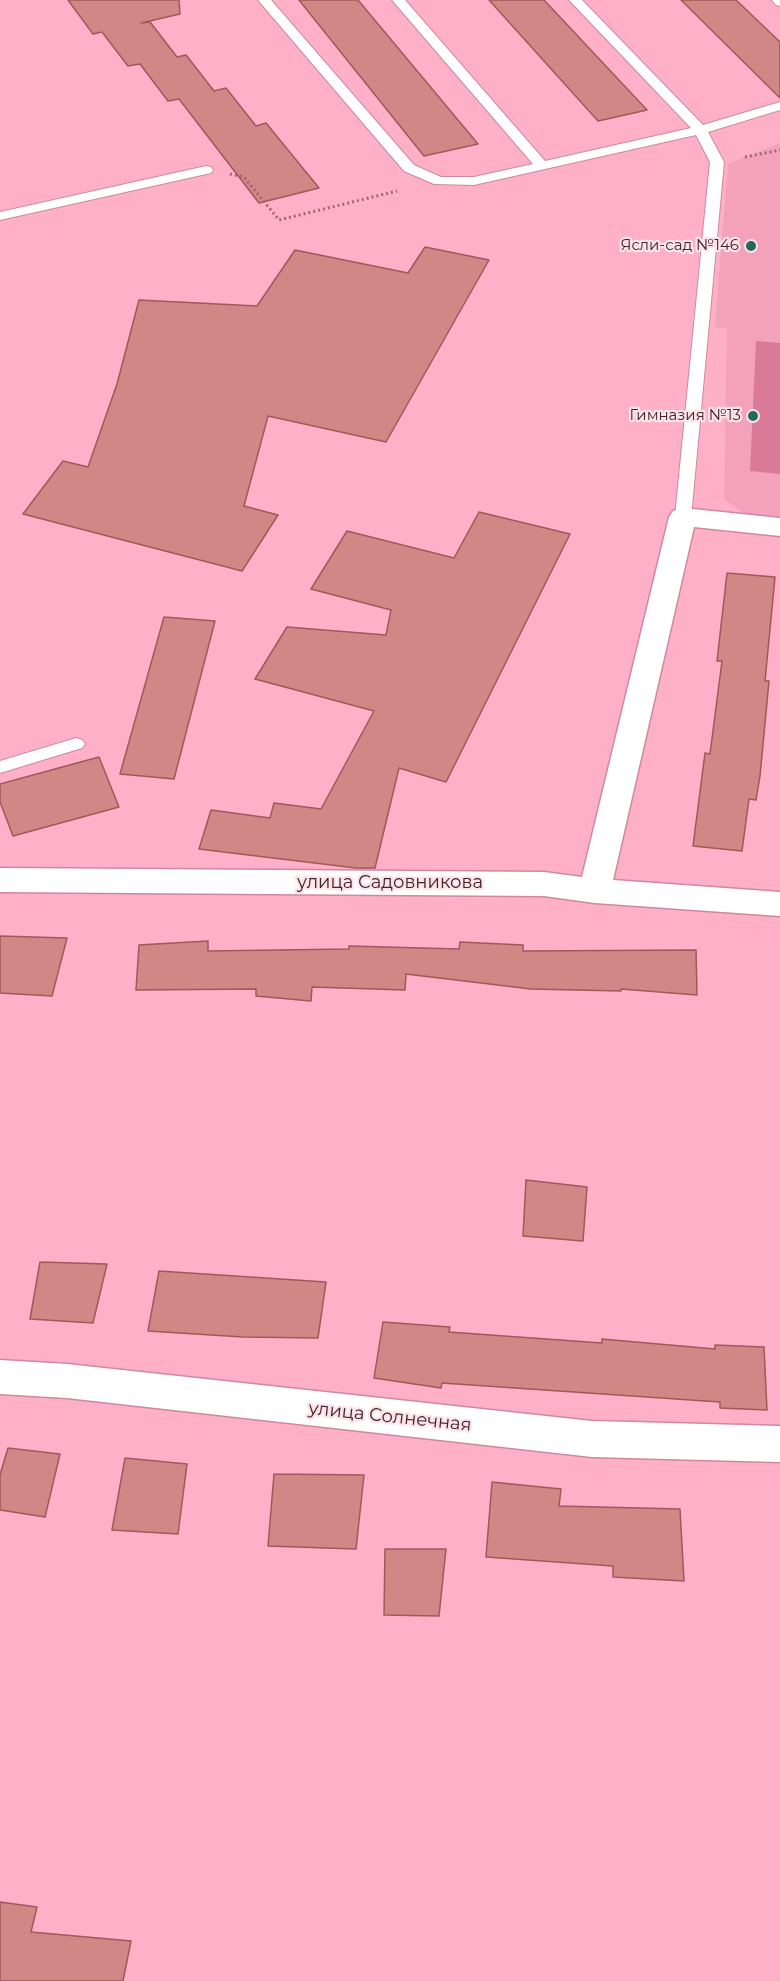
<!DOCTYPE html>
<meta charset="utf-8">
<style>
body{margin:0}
canvas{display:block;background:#fdb0c7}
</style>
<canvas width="780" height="1981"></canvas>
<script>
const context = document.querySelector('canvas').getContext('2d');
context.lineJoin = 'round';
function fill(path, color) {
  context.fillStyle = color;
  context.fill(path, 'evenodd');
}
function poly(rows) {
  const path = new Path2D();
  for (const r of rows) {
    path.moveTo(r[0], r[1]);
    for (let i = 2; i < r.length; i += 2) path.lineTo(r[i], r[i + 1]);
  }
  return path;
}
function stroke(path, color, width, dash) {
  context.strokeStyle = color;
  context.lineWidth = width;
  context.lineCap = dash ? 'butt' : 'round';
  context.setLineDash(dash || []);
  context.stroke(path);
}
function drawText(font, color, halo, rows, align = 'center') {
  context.font = font + ' Montserrat,sans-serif';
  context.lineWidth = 4.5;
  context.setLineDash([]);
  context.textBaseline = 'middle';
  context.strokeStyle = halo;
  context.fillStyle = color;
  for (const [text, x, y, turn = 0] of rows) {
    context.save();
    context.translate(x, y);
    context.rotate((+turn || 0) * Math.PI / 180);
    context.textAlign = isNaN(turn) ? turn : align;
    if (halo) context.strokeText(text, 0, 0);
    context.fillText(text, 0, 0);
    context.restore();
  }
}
const built = poly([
 [780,143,780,521,751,518,724,499,727,329,715,327,728,164]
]);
const green = poly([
 [756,341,780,343,780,474,750,471]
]);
const building = poly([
 [68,0,179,0,180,14,141,23,150,22,177,57,186,55,214,91,226,88,256,126,266,123,319,188,259,203,179,99,168,101,140,64,128,66,102,32,93,34,68,0],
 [299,0,358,0,478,144,424,156,299,0],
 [489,0,544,0,647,110,598,121,489,0],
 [681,0,736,0,780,42,780,98,681,0],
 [425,247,489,260,386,442,268,416,244,506,278,515,242,571,23,514,63,461,88,467,117,384,139,300,257,306,295,250,408,273,425,247],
 [479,512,570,534,446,782,399,768,375,868,356,868,199,849,211,810,270,818,274,803,321,809,374,711,255,679,287,627,386,635,391,610,311,589,347,531,454,558,479,512],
 [727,573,775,577,765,681,769,681,760,776,756,800,749,799,742,851,693,846,705,753,710,754,722,661,717,661,727,573],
 [164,617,215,621,174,779,120,774,164,617],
 [99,757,119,807,13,836,0,802,0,784,99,757],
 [0,936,67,938,52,996,0,993,0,936],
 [208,941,208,951,349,949,349,946,459,949,460,942,523,945,523,951,696,950,697,995,621,989,621,991,531,989,406,974,405,990,312,987,311,1001,256,996,256,989,136,990,139,945,208,941],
 [526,1180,587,1187,583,1241,523,1236,526,1180],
 [40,1262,107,1264,93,1323,30,1319,40,1262],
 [159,1271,326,1282,318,1338,243,1337,148,1331,159,1271],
 [383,1322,450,1327,449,1332,602,1343,602,1339,715,1349,715,1345,764,1347,767,1410,720,1408,720,1402,442,1383,441,1388,374,1378,383,1322],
 [8,1448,60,1454,45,1517,0,1510,0,1475,8,1448],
 [125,1458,187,1464,178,1534,112,1530,125,1458],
 [274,1474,364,1475,356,1549,268,1546,274,1474],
 [492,1482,561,1489,559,1506,680,1509,684,1581,613,1577,613,1566,486,1557,492,1482],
 [385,1549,446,1549,439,1616,384,1615,385,1549],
 [0,1902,37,1907,31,1932,131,1941,123,1981,0,1981,0,1902]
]);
const path = poly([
 [745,157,780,150],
 [230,174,244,177,279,220,397,191]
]);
const service = poly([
 [258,0,271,0,414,165,441,177,474,177,533,164,392,0,405,0,545,161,691,128,569,0,582,0,703,125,780,102,780,110,708,132,724,162,691,517,689,521,683,522,677,521,675,517,710,162,696,135,474,185,434,184,404,171,258,0],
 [772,0,780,0,780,6,776,5,772,0],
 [206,166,211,167,213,170,211,173,0,220,0,212,206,166],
 [76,738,82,740,85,744,82,748,0,773,0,761,76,738]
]);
const minor = poly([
 [683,508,780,518,780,536,694,527,613,880,780,892,780,916,595,903,544,896,0,892,0,868,544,872,582,877,669,517,673,511,683,508],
 [0,1360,67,1364,592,1421,780,1426,780,1462,592,1457,67,1398,0,1394,0,1360]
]);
const markers = [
 [751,246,6,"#22695d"],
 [753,416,6,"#22695d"]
];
const farPoinames = [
 ["Ясли-сад №146",739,246],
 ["Гимназия №13",741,416]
];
const streetNames = [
 ["улица Садовникова",390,883],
 ["улица Солнечная",390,1417,6]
];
fill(built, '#f4a1bb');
fill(green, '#da7a99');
fill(building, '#d28787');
stroke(building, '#9f595a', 1.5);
stroke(service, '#d0889e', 2);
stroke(minor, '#d0889e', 3);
stroke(path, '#9c6878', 3, [2, 3]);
fill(service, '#fff');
fill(minor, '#fff');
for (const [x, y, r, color] of markers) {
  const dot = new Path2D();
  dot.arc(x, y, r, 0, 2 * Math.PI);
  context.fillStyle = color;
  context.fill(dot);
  stroke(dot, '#fbe3e9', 2);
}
drawText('15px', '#41242d', '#fbe3e9', farPoinames, 'right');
drawText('18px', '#41242d', '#fbe3e9', streetNames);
</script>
